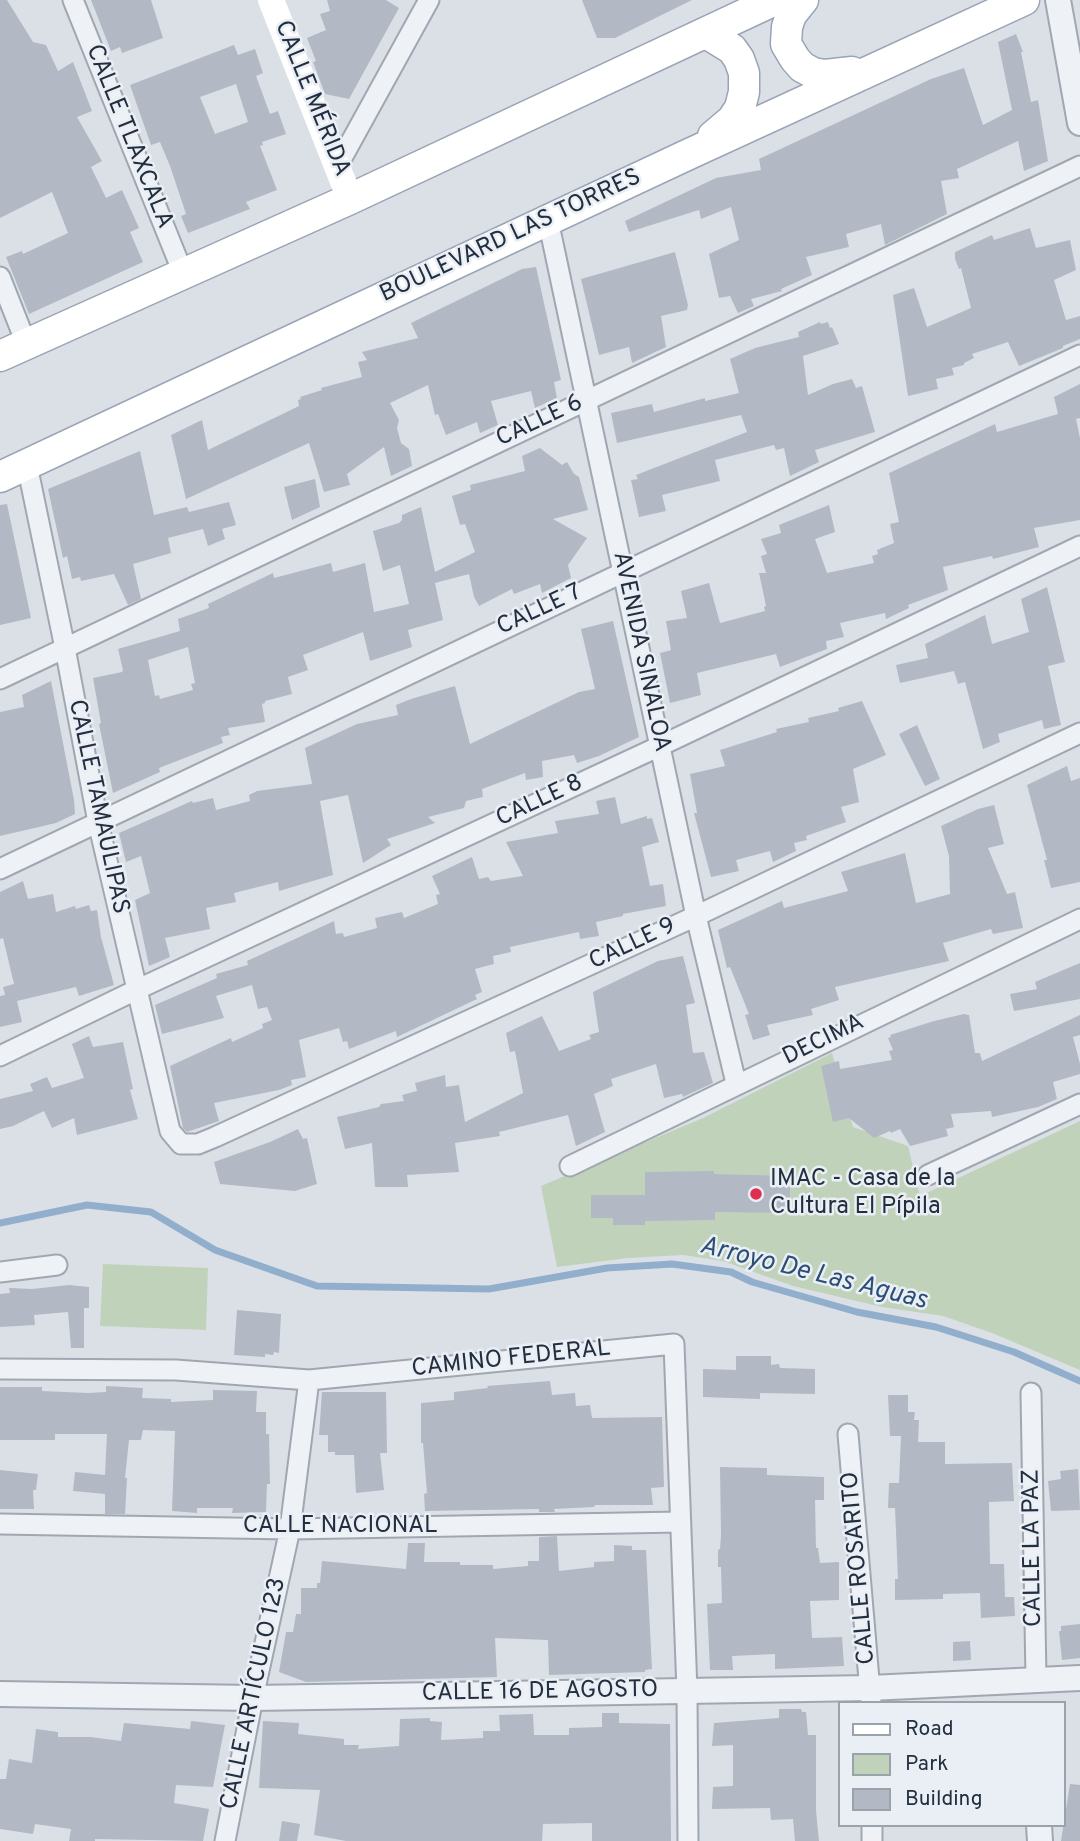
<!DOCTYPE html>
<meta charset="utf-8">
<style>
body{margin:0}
#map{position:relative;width:1080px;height:1841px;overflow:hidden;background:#dbe0e7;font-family:Overpass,sans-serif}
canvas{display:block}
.legend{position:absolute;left:838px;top:1701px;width:228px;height:126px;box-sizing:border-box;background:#eaeff5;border:2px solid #9aa2ac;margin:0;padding:9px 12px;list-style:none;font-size:21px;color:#232e3f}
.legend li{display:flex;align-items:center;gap:14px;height:35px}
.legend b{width:35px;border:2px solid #9aa2ac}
</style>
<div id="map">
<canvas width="1080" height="1841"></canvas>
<ul class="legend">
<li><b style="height:9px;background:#fff"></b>Road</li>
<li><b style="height:19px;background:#c1d2bb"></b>Park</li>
<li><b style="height:19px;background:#b2b9c4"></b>Building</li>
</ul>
</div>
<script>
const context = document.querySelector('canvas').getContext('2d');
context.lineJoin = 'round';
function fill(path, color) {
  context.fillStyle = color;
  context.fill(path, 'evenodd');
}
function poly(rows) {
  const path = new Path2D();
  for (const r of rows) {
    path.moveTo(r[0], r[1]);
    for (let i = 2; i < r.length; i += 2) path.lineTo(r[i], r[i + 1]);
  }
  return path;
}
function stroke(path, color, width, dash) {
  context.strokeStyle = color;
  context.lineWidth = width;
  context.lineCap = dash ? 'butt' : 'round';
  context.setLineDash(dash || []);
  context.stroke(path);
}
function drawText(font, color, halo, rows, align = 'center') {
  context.font = font + ' Overpass,sans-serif';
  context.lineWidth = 5;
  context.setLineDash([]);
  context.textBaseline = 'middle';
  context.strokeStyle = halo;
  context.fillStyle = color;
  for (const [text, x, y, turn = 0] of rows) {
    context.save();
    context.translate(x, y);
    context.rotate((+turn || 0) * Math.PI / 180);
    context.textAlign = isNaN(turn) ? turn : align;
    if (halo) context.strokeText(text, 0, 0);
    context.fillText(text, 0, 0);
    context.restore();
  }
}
const green = poly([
 [832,1053,853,1127,908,1146,920,1196,1080,1121,1080,1370,992,1333,943,1316,882,1307,793,1286,723,1261,683,1255,628,1258,557,1267,541,1186,703,1118],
 [103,1264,208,1268,206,1330,100,1326]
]);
const stream = poly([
 [0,1223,87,1205,151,1212,215,1250,317,1286,489,1289,607,1268,672,1264,731,1272,752,1282,857,1312,936,1327,1014,1352,1080,1381]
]);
const building = poly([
 [0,0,7,0,33,42,46,45,58,71,73,62,92,111,77,117,102,161,91,167,106,198,122,190,139,228,130,232,143,262,29,314,6,257,22,251,23,254,68,233,52,192,0,218],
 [91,0,151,0,163,38,122,53,120,47,111,51],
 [327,0,386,0,399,8,349,99,325,94,313,62,316,61,307,38,326,30,320,14,330,11],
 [582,0,692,0,615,38,597,38],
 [1016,34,1023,52,1021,52,1031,102,1038,100,1048,161,1024,171,1018,141,957,169,959,178,941,181,947,214,885,245,881,224,846,234,849,247,806,257,812,275,781,289,782,291,751,299,754,306,738,313,730,296,719,298,709,254,739,240,731,207,701,219,699,210,629,232,625,221,716,178,761,170,759,159,931,79,964,68,983,125,1012,110,998,42],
 [234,45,238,55,255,49,263,73,256,76,270,114,278,111,286,134,262,142,263,145,260,146,277,190,246,202,250,209,188,233,181,216,186,214,170,166,160,142,151,145,130,85],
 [236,84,248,122,215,134,200,97],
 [1030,228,1036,248,1070,240,1076,270,1054,280,1066,320,1080,316,1080,339,1063,346,1063,348,1019,366,1008,342,972,354,974,358,964,363,964,365,952,368,954,375,936,379,938,389,908,396,893,295,914,288,927,327,971,308,961,268,959,269,955,259,955,252,992,235,994,240],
 [675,252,688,305,687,310,661,316,666,347,632,363,629,347,599,355,581,279],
 [536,267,561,380,554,382,557,398,535,408,531,391,491,401,498,425,480,433,477,422,446,435,438,414,435,415,428,385,390,403,399,420,397,428,401,443,409,449,412,466,391,476,384,447,347,474,350,485,324,492,309,443,186,499,171,435,202,420,208,450,299,406,298,400,301,399,300,397,322,390,321,388,362,377,358,362,367,360,362,352,418,338,411,323,522,269],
 [820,322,821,324,828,322,830,328,832,327,839,344,803,356,808,395,833,384,852,379,856,388,862,386,875,432,815,450,819,462,790,476,784,448,776,450,774,445,715,460,720,481,662,495,666,511,639,517,631,480,638,479,636,475,747,432,741,415,617,443,611,413,652,404,654,412,705,398,705,401,739,393,730,359,755,348,799,337,798,332],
 [1080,384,1080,418,1076,419,1080,438,1080,520,1034,528,1039,547,993,559,992,556,943,567,948,590,908,605,909,608,886,619,885,613,840,623,844,637,826,641,827,649,780,667,776,654,697,673,701,695,670,703,660,653,671,650,666,621,687,618,681,591,709,583,720,623,765,611,764,607,766,606,759,573,766,573,761,556,767,554,761,539,781,533,779,525,829,505,835,532,815,539,827,573,874,563,872,556,878,554,877,550,894,543,890,524,899,522,889,473,995,424,997,432,1058,414,1054,397],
 [540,448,562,465,567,462,574,474,579,477,588,510,553,519,587,538,568,565,571,578,542,593,540,584,514,594,512,589,479,606,474,597,469,574,435,583,443,620,408,630,412,647,370,661,363,632,303,655,308,670,288,677,292,694,265,701,265,703,262,704,265,722,228,728,230,735,221,737,223,743,159,768,160,772,113,793,99,724,101,723,93,678,122,672,123,670,118,649,180,631,178,619,209,608,208,604,273,573,274,578,331,563,333,572,365,563,374,612,409,604,400,565,383,571,373,531,399,523,402,520,402,515,421,507,435,572,475,552,465,524,460,525,452,496,471,490,470,485,525,471,522,456],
 [188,647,195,683,191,684,193,690,160,699,159,695,155,696,148,660],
 [140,451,154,515,187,507,189,512,229,502,236,525,222,529,225,539,208,546,203,529,168,538,171,553,133,564,141,599,128,605,114,574,81,581,80,577,72,579,67,556,63,558,48,489],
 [315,479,320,507,292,520,284,487],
 [7,504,31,618,0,625,0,505],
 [1047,587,1065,662,1048,666,1061,725,1044,729,1042,720,998,734,1000,742,983,749,965,682,958,684,954,671,900,683,896,665,928,658,925,644,985,615,992,644,1029,632,1021,599],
 [613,621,639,737,599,756,577,763,574,755,542,761,543,777,526,780,525,773,482,789,483,797,466,801,464,808,428,817,435,823,387,839,391,845,363,863,348,795,320,801,333,875,279,891,278,882,234,893,236,902,206,908,210,929,165,938,170,957,149,966,135,900,150,893,141,856,126,862,119,833,192,801,193,803,213,798,216,810,250,801,249,795,257,791,312,784,305,748,357,724,398,715,396,705,411,699,455,686,470,744,579,692,595,689,581,629],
 [51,681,74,800,75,814,56,823,0,836,0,712,24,707,22,695],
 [862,701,886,755,853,769,859,802,841,807,846,822,806,836,807,840,794,843,796,851,773,862,770,851,736,860,739,871,711,877,694,813,697,813,690,774,725,766,720,750,777,732,776,729,809,722,808,718,839,711,838,708],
 [917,725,940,779,925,786,899,734],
 [1067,766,1071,781,1080,778,1080,882,1051,888,1044,860,1047,860,1027,785],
 [615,797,621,824,647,816,647,819,652,818,659,842,642,847,650,886,663,884,666,906,623,914,623,916,596,922,599,936,580,939,579,932,510,947,511,952,493,956,494,964,475,969,482,992,475,995,477,999,397,1037,396,1031,349,1049,347,1041,343,1042,339,1028,299,1040,306,1077,291,1080,292,1085,279,1090,214,1103,219,1121,187,1132,183,1128,170,1066,231,1038,232,1042,263,1028,262,1024,272,1020,267,1007,258,1009,252,985,216,996,224,1018,162,1034,155,1005,217,978,216,974,248,965,247,961,334,921,336,934,343,933,344,937,377,928,375,918,402,912,404,918,438,904,436,895,440,894,432,876,472,857,479,879,488,877,491,881,523,876,506,842,558,833,555,821,599,814,596,801],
 [994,805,1004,844,988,848,1007,894,1015,892,1023,928,993,934,991,929,943,943,949,961,835,987,839,1000,811,1009,813,1015,767,1025,770,1035,753,1040,745,1015,749,1014,730,967,727,968,718,930,782,901,784,908,848,891,841,872,905,853,916,903,950,894,949,856,941,826,978,809],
 [23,881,28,899,53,894,56,912,75,906,76,909,89,905,91,911,97,910,101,937,114,985,79,996,76,987,17,1001,22,1022,0,1027,0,996,5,995,3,987,14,984,3,938,0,939,0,892],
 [683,956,695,1003,686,1005,693,1053,704,1052,713,1083,683,1097,682,1094,664,1098,656,1064,611,1079,613,1086,594,1094,605,1132,576,1146,568,1115,499,1132,500,1136,455,1143,459,1172,407,1175,408,1187,375,1187,372,1143,345,1149,337,1117,379,1107,381,1104,404,1101,402,1095,417,1091,415,1083,445,1075,446,1087,459,1085,465,1122,523,1093,515,1051,510,1052,506,1033,542,1016,559,1051,591,1039,589,1035,599,1032,593,992,658,961],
 [1080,963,1080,999,1014,1011,1010,994,1037,989,1035,982],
 [964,1014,969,1015,975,1053,980,1053,982,1061,1080,1015,1080,1035,1073,1037,1080,1064,1080,1074,1053,1082,1057,1099,1038,1107,992,1117,991,1111,951,1114,954,1127,946,1129,948,1136,910,1146,900,1129,891,1133,890,1131,874,1138,849,1118,833,1122,821,1066,839,1061,840,1069,892,1060,889,1051,893,1050,888,1038,891,1037,890,1035,934,1021],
 [89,1036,93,1047,123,1042,133,1089,130,1090,138,1119,77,1135,74,1118,52,1128,44,1111,13,1126,0,1129,0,1099,33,1091,30,1084,47,1077,52,1088,84,1078,72,1044],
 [298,1129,303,1139,307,1138,317,1184,295,1191,220,1184,214,1162,270,1142],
 [714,1171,714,1174,790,1176,790,1213,715,1212,715,1220,645,1221,645,1225,613,1225,613,1218,591,1218,591,1195,645,1195,645,1172],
 [69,1285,89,1287,89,1308,84,1308,84,1348,71,1348,68,1312,34,1315,35,1325,0,1327,0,1294,10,1293,9,1288,32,1289],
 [237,1310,281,1314,279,1353,274,1352,273,1355,265,1354,265,1357,234,1355],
 [736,1356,771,1356,771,1365,779,1364,780,1368,815,1369,815,1394,760,1393,760,1399,703,1397,703,1369,736,1370],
 [550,1381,552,1395,575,1393,576,1406,590,1405,592,1418,662,1417,664,1487,651,1488,653,1505,595,1505,594,1507,554,1509,555,1512,539,1512,539,1509,425,1511,424,1494,427,1493,423,1443,421,1443,421,1403,454,1400,454,1392,488,1388,487,1386],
 [106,1386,143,1388,142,1398,171,1399,171,1402,213,1400,213,1390,257,1391,256,1412,266,1412,266,1434,269,1434,270,1484,267,1484,266,1512,232,1513,233,1508,197,1508,197,1513,172,1511,175,1431,143,1430,141,1440,129,1440,125,1478,127,1478,125,1514,105,1514,105,1494,73,1491,75,1472,105,1475,107,1434,55,1434,55,1440,0,1440,0,1387,42,1387,42,1391,88,1393,106,1392],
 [322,1392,386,1392,387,1453,380,1453,384,1490,356,1493,354,1455,335,1455,335,1452,328,1452,328,1435,319,1435],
 [888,1395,908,1395,908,1412,915,1412,914,1420,919,1420,918,1442,945,1442,945,1464,1012,1463,1014,1501,989,1502,990,1564,1004,1564,1005,1597,1014,1597,1015,1616,981,1618,980,1593,943,1594,943,1599,895,1600,895,1579,898,1579,895,1508,888,1508,889,1483,899,1483,901,1436,890,1436],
 [720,1467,767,1468,767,1475,824,1477,824,1500,815,1500,816,1548,818,1548,820,1563,839,1562,839,1600,810,1601,812,1638,842,1637,844,1666,775,1669,775,1654,732,1656,733,1670,710,1670,707,1604,722,1603,721,1567,718,1567,718,1550,720,1549,721,1535],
 [1078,1469,1080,1510,1051,1511,1048,1481,1061,1479,1060,1471],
 [0,1470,38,1474,36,1490,33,1490,34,1509,0,1509],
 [557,1536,559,1571,594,1567,594,1562,614,1561,614,1545,632,1546,632,1550,646,1550,652,1669,645,1670,645,1672,549,1675,548,1640,495,1638,497,1677,306,1682,279,1672,286,1632,293,1632,296,1614,301,1614,301,1588,317,1588,317,1583,320,1583,322,1561,406,1569,408,1543,425,1543,424,1562,460,1562,460,1565,493,1565,493,1569,528,1566,528,1561,539,1561,539,1537],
 [1080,1624,1080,1658,1062,1660,1059,1631,1061,1631,1061,1626],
 [970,1641,971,1660,953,1661,953,1642],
 [779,1709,801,1709,802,1712,806,1712,808,1735,816,1735,816,1811,819,1841,795,1841,793,1819,771,1820,770,1808,712,1809,713,1787,733,1786,733,1745,712,1746,714,1723,779,1718],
 [602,1713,619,1713,619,1723,670,1724,671,1841,592,1841,592,1823,543,1824,542,1841,346,1841,314,1835,320,1790,259,1788,263,1721,299,1723,298,1734,344,1739,344,1745,359,1745,358,1749,399,1746,400,1719,430,1718,430,1721,442,1722,441,1740,483,1738,483,1731,500,1731,499,1715,533,1714,534,1735,569,1735,569,1728,602,1727],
 [191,1721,225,1725,213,1787,176,1785,174,1803,209,1809,203,1841,95,1839,95,1841,69,1841,71,1829,35,1824,33,1834,0,1829,0,1779,6,1779,9,1759,32,1763,36,1729,58,1732,58,1737,91,1737,121,1741,124,1723,190,1729],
 [1070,1784,1080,1785,1080,1841,1061,1841],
 [282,1821,300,1824,297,1841,279,1841]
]);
const minor = poly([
 [73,0,183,273],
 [337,167,429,0],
 [548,220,696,916,736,1083],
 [0,277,26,343],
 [27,465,65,648,98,822,170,1131,181,1144,198,1144,215,1137,696,916,1080,733],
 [0,679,1080,166],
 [0,869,1080,355],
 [0,1056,136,990,660,746,1080,546],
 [570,1166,1080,919],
 [928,1175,1080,1104],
 [0,1272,57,1265],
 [0,1369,176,1370,309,1380,674,1344,687,1691,688,1841],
 [1031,1393,1036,1679],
 [848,1434,871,1703],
 [0,1524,290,1529,680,1522],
 [872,1825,872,1841],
 [225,1841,253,1698,290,1529,309,1380]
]);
const tertiary = poly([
 [1058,0,1080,123],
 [0,1694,253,1698,870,1688,1080,1678],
 [1039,1825,1040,1841]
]);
const secondary = poly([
 [271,0,350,199]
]);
const primary = poly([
 [803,0,791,15,787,27,786,44,795,59,802,67,813,73,825,75,852,72],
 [706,33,732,49,739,59,744,73,744,92,740,108,732,120,713,136],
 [0,356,350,199,775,0],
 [0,477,687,155,1024,0]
]);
const markers = [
 [756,1194,7,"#dc304e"]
];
const streetNames = [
 ["CALLE MÉRIDA",311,99,68],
 ["CALLE TLAXCALA",128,137,68],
 ["BOULEVARD LAS TORRES",511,237,-25],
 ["CALLE 6",540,422,-25],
 ["CALLE 7",540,611,-25],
 ["AVENIDA SINALOA",640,652,78],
 ["CALLE 8",540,802,-25],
 ["CALLE TAMAULIPAS",97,807,78],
 ["CALLE 9",633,945,-25],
 ["DECIMA",824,1041,-26],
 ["CAMINO FEDERAL",511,1360,-6],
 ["CALLE NACIONAL",340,1527],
 ["CALLE LA PAZ",1034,1548,-91],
 ["CALLE ROSARITO",860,1568,-95],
 ["CALLE 16 DE AGOSTO",540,1693,-1],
 ["CALLE ARTÍCULO 123",255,1694,-78]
];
const poiNames = [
 ["IMAC - Casa de la",770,1180],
 ["Cultura El Pípila",770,1208]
];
const waterNames = [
 ["Arroyo De Las Aguas",813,1275,14]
];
fill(green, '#c1d2bb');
stroke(stream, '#91afcc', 7);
fill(building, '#b2b9c4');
stroke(minor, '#a0a7b1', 23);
stroke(tertiary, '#a0a7b1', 28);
stroke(primary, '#99a4b4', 33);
stroke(minor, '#eef1f5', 19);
stroke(tertiary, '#eef1f5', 24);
stroke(secondary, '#fff', 26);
stroke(primary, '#fff', 30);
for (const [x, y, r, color] of markers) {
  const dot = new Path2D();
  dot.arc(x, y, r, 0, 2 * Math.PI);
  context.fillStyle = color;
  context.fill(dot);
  stroke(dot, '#eaeff5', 2.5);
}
drawText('24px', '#232e3f', '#eaeff5', streetNames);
drawText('24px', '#232e3f', '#eaeff5', poiNames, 'left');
drawText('italic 26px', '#2a4e76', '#eaeff5', waterNames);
</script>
